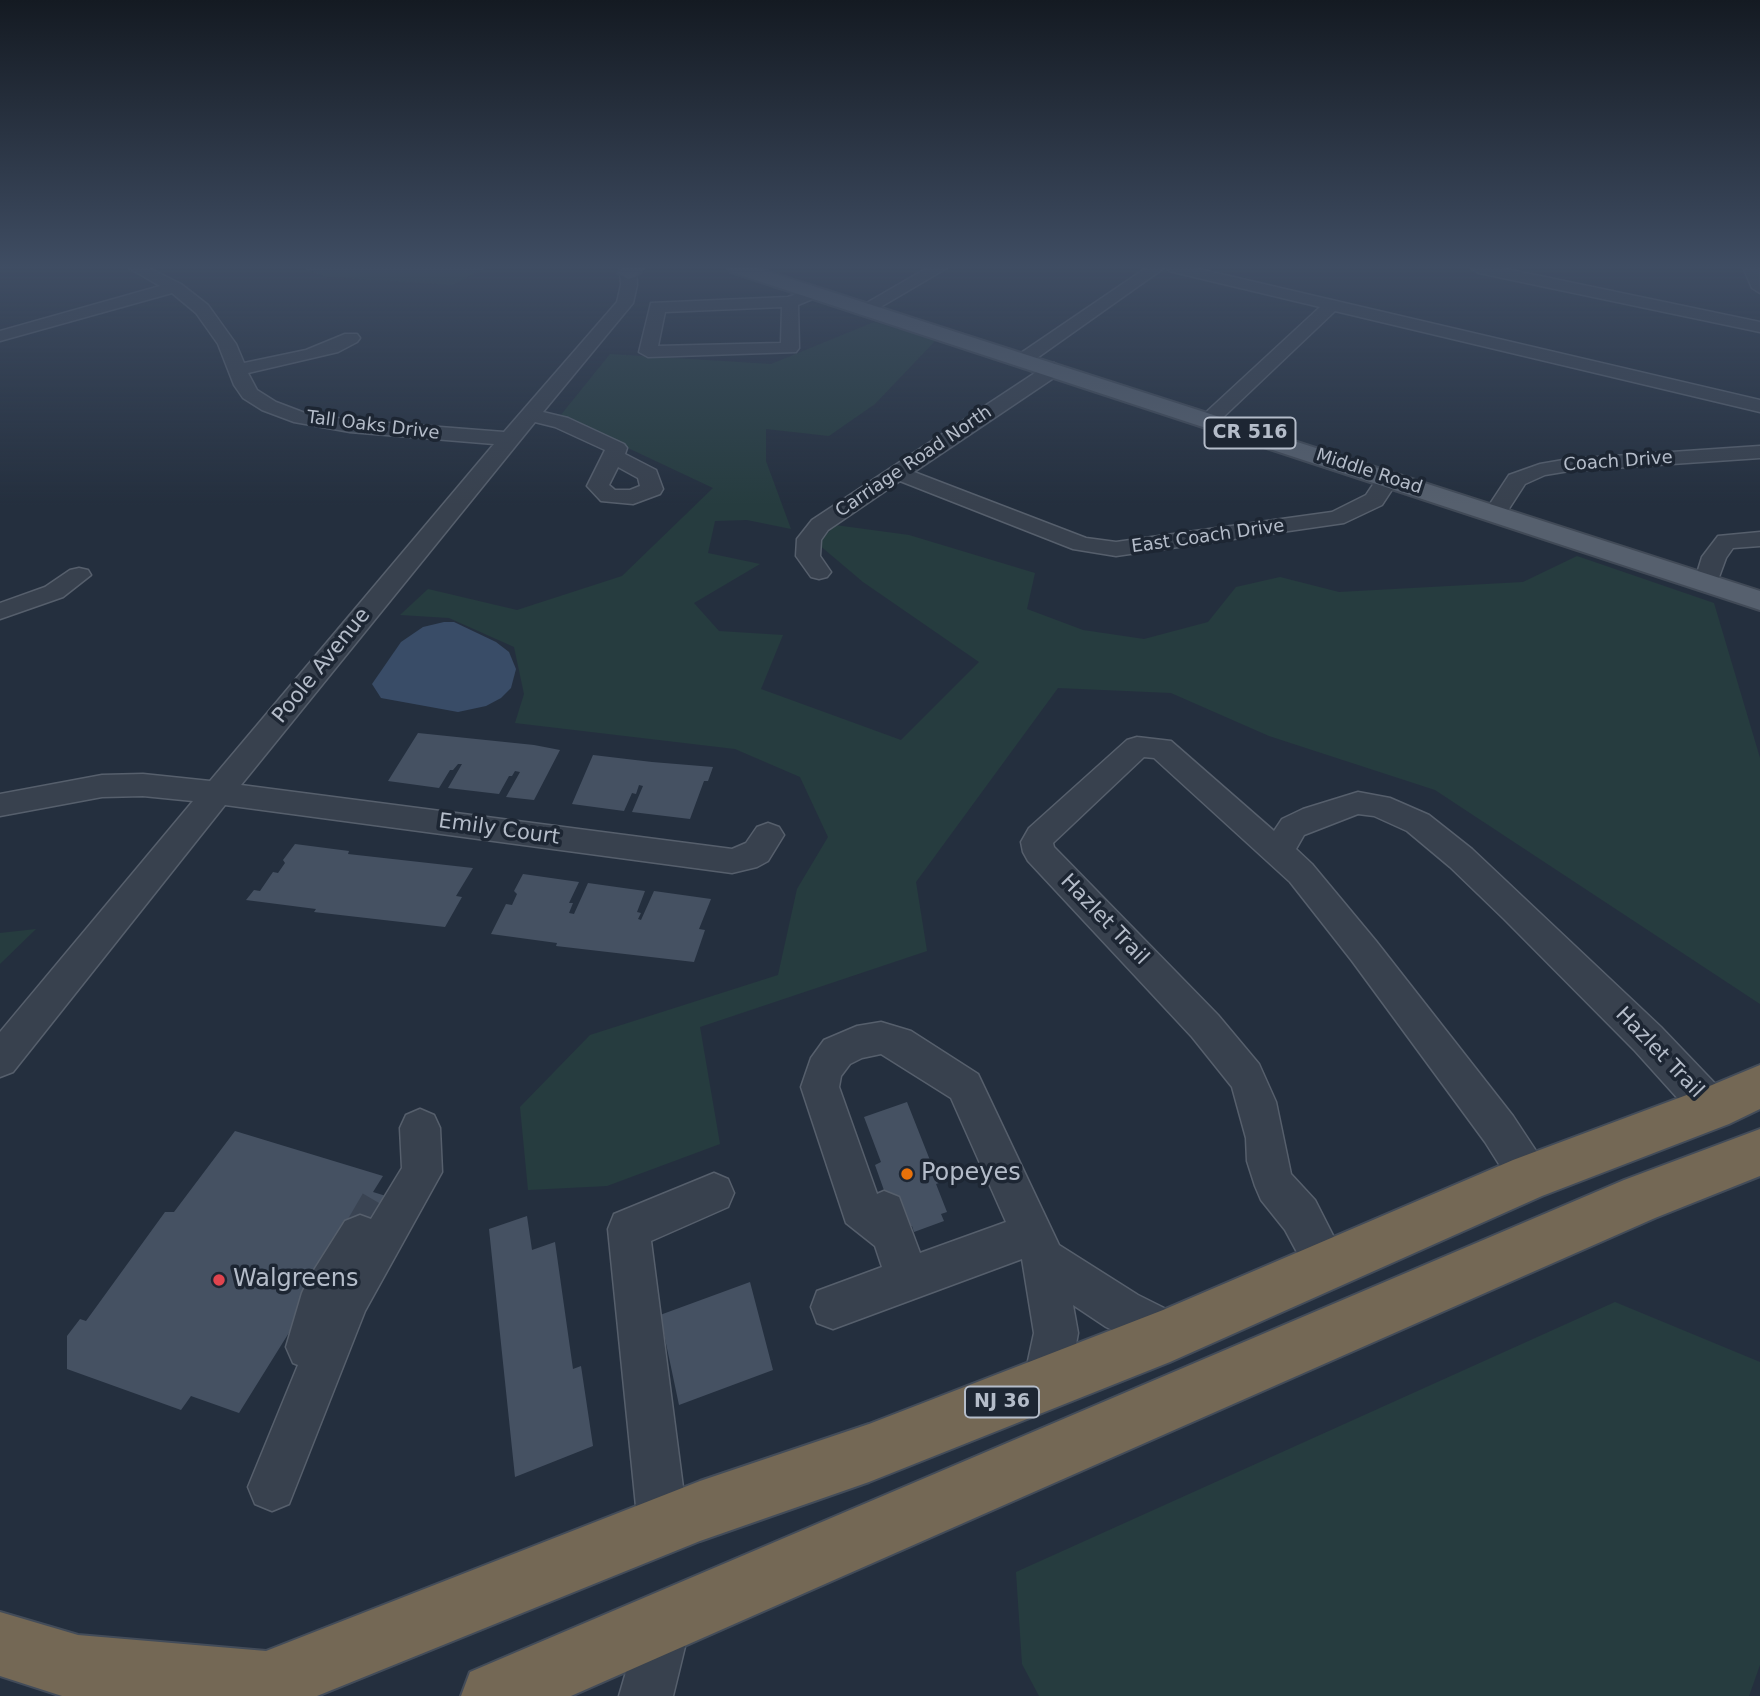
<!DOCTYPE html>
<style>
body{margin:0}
canvas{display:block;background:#242f3e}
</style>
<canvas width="1760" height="1696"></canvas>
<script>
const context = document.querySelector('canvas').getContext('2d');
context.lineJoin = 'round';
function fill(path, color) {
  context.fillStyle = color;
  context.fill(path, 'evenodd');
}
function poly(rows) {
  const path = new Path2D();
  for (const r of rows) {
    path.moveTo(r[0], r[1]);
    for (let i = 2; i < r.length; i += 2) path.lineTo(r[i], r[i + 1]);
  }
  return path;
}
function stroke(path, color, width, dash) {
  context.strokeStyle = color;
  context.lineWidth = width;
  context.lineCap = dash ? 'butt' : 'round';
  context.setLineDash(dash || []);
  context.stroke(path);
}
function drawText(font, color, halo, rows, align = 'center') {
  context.font = font + ' "DejaVu Sans",sans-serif';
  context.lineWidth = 7;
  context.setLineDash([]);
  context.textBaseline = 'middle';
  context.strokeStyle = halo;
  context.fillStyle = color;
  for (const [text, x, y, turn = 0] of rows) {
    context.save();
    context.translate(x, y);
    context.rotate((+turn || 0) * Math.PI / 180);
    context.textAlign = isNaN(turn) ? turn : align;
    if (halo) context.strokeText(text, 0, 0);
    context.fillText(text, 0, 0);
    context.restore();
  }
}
const green = poly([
 [303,268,486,268,452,285,327,277],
 [874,322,937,339,875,404,829,436,766,429,766,461,791,529,747,520,715,521,708,553,760,564,694,603,719,631,783,635,761,689,901,740,979,662,863,582,818,544,835,525,909,535,1035,573,1027,609,1083,630,1144,639,1208,622,1236,587,1280,577,1339,592,1523,582,1577,556,1714,603,1760,758,1760,1004,1435,790,1269,736,1171,693,1058,688,916,882,927,951,700,1027,720,1144,607,1186,528,1190,520,1107,590,1035,778,975,797,889,828,837,800,777,735,749,515,723,524,694,514,647,449,618,400,615,428,589,517,610,622,576,713,488,560,416,610,354,771,364],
 [36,929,0,964,0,933],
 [1615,1302,1760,1362,1760,1665,1749,1696,1039,1696,1022,1664,1016,1572]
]);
const water = poly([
 [444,622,454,622,496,642,509,652,516,669,511,688,501,698,486,706,458,712,381,698,372,684,401,642,423,627]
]);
const building = poly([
 [418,733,534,745,560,750,534,800,506,797,520,772,515,771,512,776,509,776,499,794,448,788,462,764,458,764,453,770,450,770,439,788,388,781],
 [593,755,652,762,713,767,708,781,704,781,690,819,632,812,643,786,639,785,636,794,632,793,624,811,572,804],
 [295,844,349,851,348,854,473,868,456,896,462,897,445,927,314,912,316,909,246,900,254,890,260,891,273,872,278,873,285,863,283,860],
 [523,874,579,882,569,903,573,903,569,913,574,914,588,883,645,891,637,912,641,913,638,919,641,920,654,891,711,899,699,929,705,930,694,962,556,946,557,943,491,934,506,904,512,905,517,894,514,891],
 [907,1102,939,1183,936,1184,947,1212,941,1214,944,1221,914,1232,912,1226,907,1227,891,1210,875,1165,881,1162,864,1117],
 [235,1131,383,1176,373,1192,402,1201,351,1233,239,1413,191,1396,181,1410,67,1369,67,1336,80,1319,86,1321,165,1212,174,1212],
 [527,1216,532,1250,555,1242,573,1369,581,1366,593,1446,515,1477,489,1229],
 [750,1282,773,1370,679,1405,660,1315]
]);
const minorTunnel = poly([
 [360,1236,384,1195]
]);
const minor = poly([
 [129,268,149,268,181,284,208,305,236,344,244,363,306,350,345,334,357,334,360,338,357,342,338,352,248,373,257,390,276,402,305,413,350,420,504,432,617,302,621,285,620,268,636,268,637,285,633,303,543,412,568,418,624,444,627,448,625,454,656,470,663,489,660,494,633,504,601,501,587,486,605,450,555,427,535,422,241,785,732,849,746,843,757,827,768,823,779,827,784,835,768,861,757,867,732,873,225,805,13,1072,0,1077,0,1032,193,801,143,796,102,797,0,816,0,794,102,775,143,774,210,781,494,444,350,432,294,422,262,410,243,398,234,385,218,344,196,313,172,293,0,341,0,331,160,286,129,268],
 [618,467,638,478,640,486,630,490,615,490,609,485,618,467],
 [927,268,947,268,872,312,866,313,858,308,927,268],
 [1146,268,1164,268,1030,363,1018,363,1015,359,1018,355,1146,268],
 [1167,268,1195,268,1760,400,1760,412,1335,311,1216,424,1209,426,1202,424,1199,420,1202,416,1320,307,1169,271,1167,268],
 [1471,268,1502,268,1760,322,1760,332,1479,273,1471,268],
 [1743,268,1759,268,1760,293,1752,288,1743,268],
 [816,287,824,292,822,295,798,305,799,348,796,352,648,357,639,352,651,303,788,297,816,287],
 [782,307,781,343,658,346,665,312,782,307],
 [1054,363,1063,369,1061,373,914,472,1086,538,1116,542,1332,512,1366,495,1380,474,1396,474,1399,479,1382,505,1344,523,1116,556,1073,549,900,481,828,530,821,540,820,556,831,572,827,577,819,579,811,577,796,556,797,539,812,520,1047,365,1054,363],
 [1760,446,1760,458,1569,471,1545,475,1525,484,1503,518,1487,518,1484,513,1509,475,1540,464,1569,459,1760,446],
 [1760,532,1760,546,1733,548,1726,558,1715,588,1706,590,1697,588,1694,583,1702,557,1718,536,1760,532],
 [79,568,88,570,91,575,63,597,0,619,0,603,45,587,70,570,79,568],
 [1137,737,1171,741,1274,831,1282,819,1303,809,1358,792,1390,798,1429,815,1472,849,1661,1027,1726,1095,1731,1108,1726,1121,1712,1126,1698,1121,1635,1051,1504,919,1450,867,1407,831,1374,816,1358,814,1304,835,1296,849,1312,864,1376,941,1513,1116,1544,1163,1550,1177,1544,1191,1530,1197,1516,1191,1485,1142,1352,961,1290,882,1154,758,1144,757,1053,843,1054,847,1218,1015,1259,1064,1276,1102,1291,1174,1315,1200,1349,1267,1343,1282,1328,1288,1313,1282,1285,1230,1261,1200,1255,1186,1247,1161,1246,1138,1232,1087,1192,1037,1028,861,1023,852,1021,842,1029,828,1127,740,1137,737],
 [881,1022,911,1031,978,1074,1059,1245,1138,1295,1186,1319,1192,1335,1186,1351,1170,1357,1106,1327,1073,1305,1078,1333,1069,1384,1062,1400,1046,1407,1030,1400,1023,1384,1034,1333,1022,1259,833,1329,817,1323,811,1307,817,1291,882,1267,875,1246,846,1223,801,1087,811,1058,824,1040,857,1026,881,1022],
 [881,1054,951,1098,1006,1222,920,1253,899,1197,884,1191,877,1194,839,1087,841,1076,850,1064,862,1058,881,1054],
 [420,1109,434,1115,440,1128,442,1172,365,1311,289,1504,272,1511,255,1504,248,1487,298,1365,293,1363,286,1347,302,1293,309,1278,345,1221,360,1215,371,1219,402,1168,400,1128,406,1115,420,1109],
 [714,1173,728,1179,734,1193,728,1207,651,1241,688,1526,681,1544,663,1551,645,1544,638,1526,608,1229,614,1214,714,1173],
 [665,1596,684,1603,691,1622,673,1696,619,1696,646,1603,665,1596]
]);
const major = poly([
 [644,268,635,277,628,279,618,273,622,268,644,268],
 [728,268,757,268,1760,591,1760,610,731,272,728,268]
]);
const highway = poly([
 [1760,1065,1760,1109,1729,1124,1542,1196,1170,1362,869,1482,700,1541,317,1696,62,1696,0,1676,0,1612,78,1635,266,1651,700,1481,869,1424,1163,1310,1513,1160,1700,1090,1760,1065],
 [1760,1129,1760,1176,1655,1218,571,1696,461,1696,470,1672,1624,1180,1760,1129]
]);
const markers = [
 [907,1174,7,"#e8710a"],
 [219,1280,7,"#e0444e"]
];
const farStreetnames = [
 ["Tall Oaks Drive",373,426,7],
 ["Carriage Road North",914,462,-34],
 ["Coach Drive",1618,462,-4],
 ["Middle Road",1369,472,18],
 ["East Coach Drive",1208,537,-8]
];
const shields = [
 [1250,433,91],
 [1002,1402,74]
];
const shieldNames = [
 ["CR 516",1250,433],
 ["NJ 36",1002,1402]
];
const streetNames = [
 ["Poole Avenue",322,666,-51],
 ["Emily Court",499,830,8],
 ["Hazlet Trail",1104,920,46],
 ["Hazlet Trail",1659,1053,46]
];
const nearPoinames = [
 ["Popeyes",921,1174],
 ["Walgreens",233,1280]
];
fill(green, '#263c3f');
fill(water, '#394c67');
fill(building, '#455162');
stroke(minorTunnel, '#3a4453', 38, [38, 18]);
stroke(minor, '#565f6c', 3);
stroke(major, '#414a57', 4);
stroke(highway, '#434c59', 4);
fill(minor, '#38414e');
fill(major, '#56606e');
fill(highway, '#746855');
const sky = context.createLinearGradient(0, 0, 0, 505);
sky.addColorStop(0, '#141a22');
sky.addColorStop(0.53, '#3f4d63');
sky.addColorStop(1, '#3f4d6300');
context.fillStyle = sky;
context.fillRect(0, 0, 1760, 505);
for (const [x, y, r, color] of markers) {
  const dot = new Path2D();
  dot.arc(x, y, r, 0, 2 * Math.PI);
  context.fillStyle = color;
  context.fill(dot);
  stroke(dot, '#1d2633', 2.5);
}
drawText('18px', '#b4bcc9', '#1d2633', farStreetnames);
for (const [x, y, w] of shields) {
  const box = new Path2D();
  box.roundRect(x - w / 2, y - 15.5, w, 31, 5);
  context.fillStyle = '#1d2633';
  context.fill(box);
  stroke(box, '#b4bcc9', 2);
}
drawText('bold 19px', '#b4bcc9', null, shieldNames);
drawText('21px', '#b4bcc9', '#1d2633', streetNames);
drawText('24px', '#b4bcc9', '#1d2633', nearPoinames, 'left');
</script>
